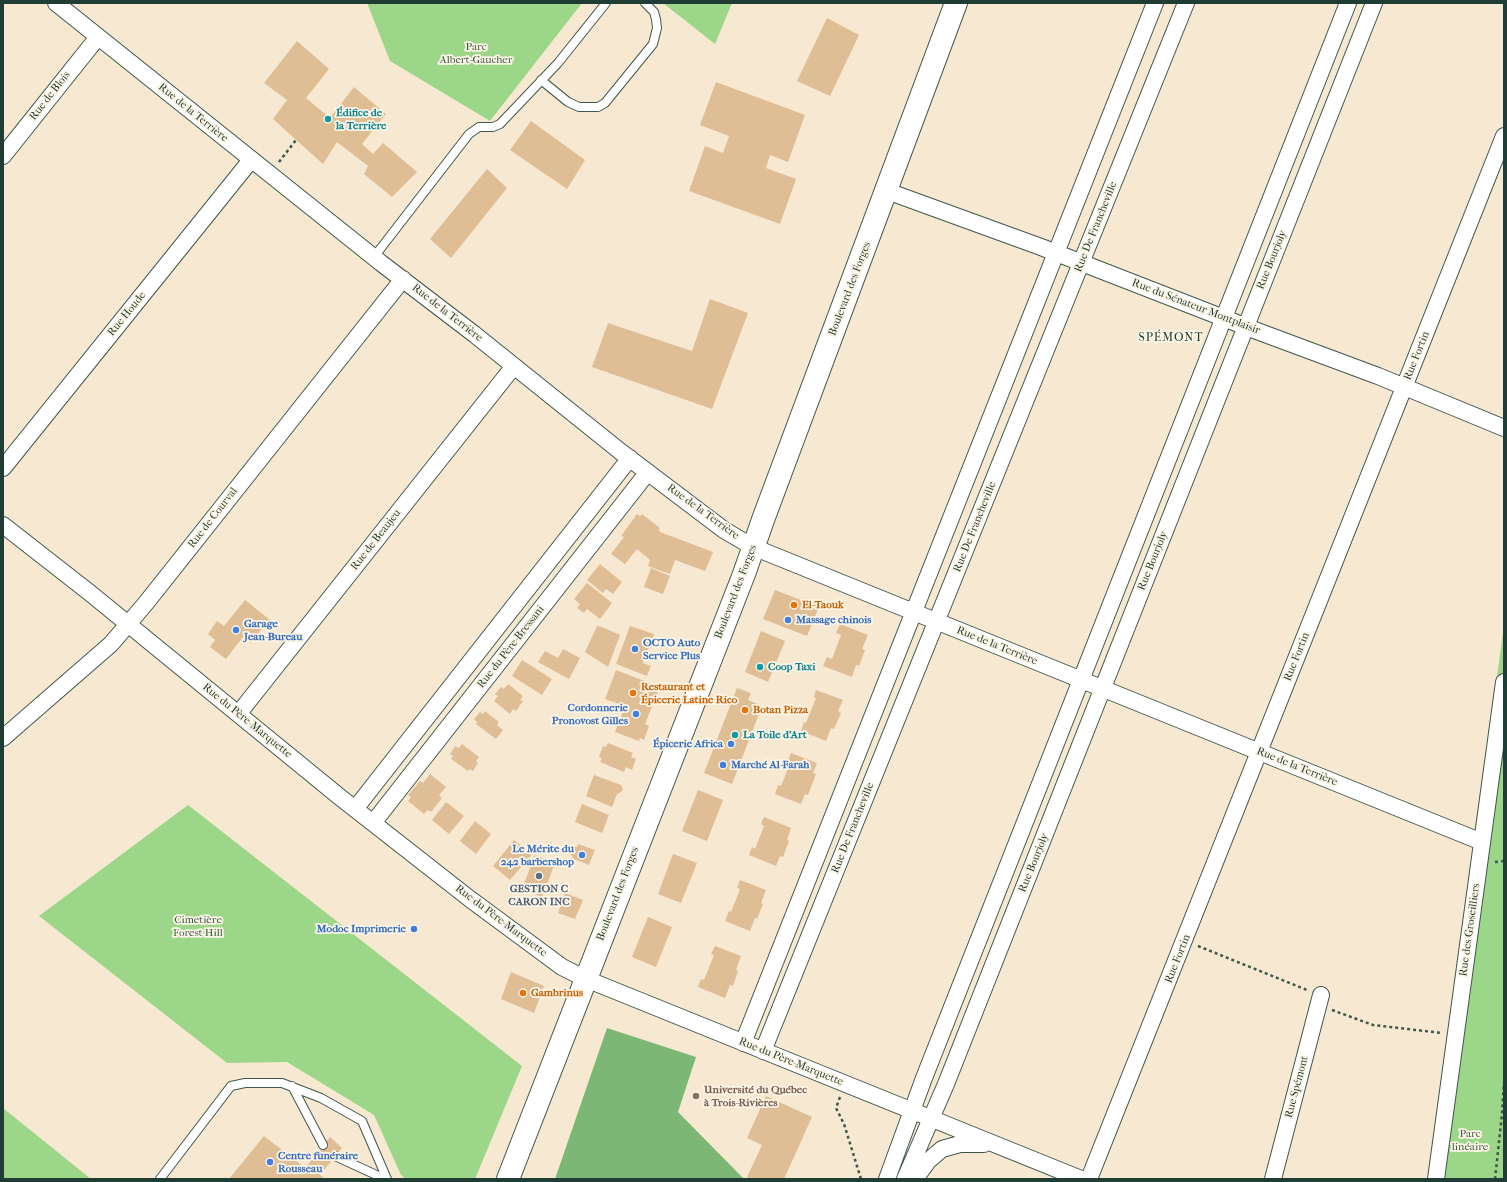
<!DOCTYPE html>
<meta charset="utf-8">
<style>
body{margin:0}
#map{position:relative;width:1507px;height:1182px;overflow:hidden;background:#f7e9d1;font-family:"IM FELL French Canon",serif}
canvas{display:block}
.frame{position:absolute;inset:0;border:4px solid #1f3d34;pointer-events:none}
</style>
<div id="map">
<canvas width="1507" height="1182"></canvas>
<div class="frame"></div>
</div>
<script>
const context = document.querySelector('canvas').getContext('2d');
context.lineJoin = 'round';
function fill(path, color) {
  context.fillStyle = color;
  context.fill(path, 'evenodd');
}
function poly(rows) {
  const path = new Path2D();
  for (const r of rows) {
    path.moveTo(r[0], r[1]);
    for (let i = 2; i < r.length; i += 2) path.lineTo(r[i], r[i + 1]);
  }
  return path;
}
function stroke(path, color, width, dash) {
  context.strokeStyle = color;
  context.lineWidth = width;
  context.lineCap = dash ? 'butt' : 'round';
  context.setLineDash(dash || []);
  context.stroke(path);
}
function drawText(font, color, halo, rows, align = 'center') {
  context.font = font + ' "IM FELL French Canon",serif';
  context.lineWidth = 3.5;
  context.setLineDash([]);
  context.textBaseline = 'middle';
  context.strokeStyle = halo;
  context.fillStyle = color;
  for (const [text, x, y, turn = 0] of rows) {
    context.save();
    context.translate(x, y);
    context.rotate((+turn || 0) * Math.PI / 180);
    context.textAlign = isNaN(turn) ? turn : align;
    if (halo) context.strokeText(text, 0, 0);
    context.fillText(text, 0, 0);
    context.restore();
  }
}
const green = poly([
 [367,3,582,3,490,121,390,61],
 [663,3,732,3,715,44],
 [1504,625,1504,1179,1431,1179,1476,835],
 [188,805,522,1066,475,1179,406,1179,401,1175,374,1115,287,1062,227,1063,39,916],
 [3,1108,91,1179,3,1179]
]);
const forest = poly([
 [607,1028,696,1057,678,1112,744,1179,555,1179]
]);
const building = poly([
 [827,18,859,35,830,96,797,81],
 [297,41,329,69,306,98,330,118,354,87,386,114,362,144,373,154,383,143,417,172,392,197,364,174,368,166,337,142,323,164,273,119,287,100,264,83],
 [716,82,805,115,788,162,770,155,766,168,796,179,780,224,689,191,705,146,723,153,729,136,700,125],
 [531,121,585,160,567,189,510,150],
 [487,169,507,188,451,258,430,239],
 [710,299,748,313,712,409,592,367,608,323,692,351],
 [637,514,640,516,642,514,660,528,659,530,660,532,713,552,705,571,675,560,670,574,648,566,650,560,637,549,625,564,611,554,624,537,621,536],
 [600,564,622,582,613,594,606,589,603,593,587,580],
 [651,568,670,576,663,594,644,587],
 [587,583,612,603,600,619,587,609,584,613,577,608,580,604,574,599],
 [775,590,819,607,807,636,763,619],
 [245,600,269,619,251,643,243,637,226,659,210,647,215,640,208,634,217,621,224,626],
 [840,624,868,635,862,649,865,650,859,666,856,665,852,677,823,666,827,657,832,659,841,635,836,633],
 [597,626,602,627,620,635,608,667,585,652],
 [630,626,654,634,643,663,651,666,647,676,616,664],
 [761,631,785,641,768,682,745,672],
 [563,649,580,658,569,679,538,662,545,651,558,658],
 [522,660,552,679,542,695,512,676],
 [616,670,660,687,645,724,649,726,644,740,640,738,639,741,615,732,625,706,605,699],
 [508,684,523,696,520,700,523,701,516,711,513,709,510,714,494,701,498,696,495,694,501,687,504,689],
 [737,688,751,693,748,700,762,706,732,784,704,773],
 [816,690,843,700,838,711,841,713,834,729,831,728,826,741,801,731,804,722,806,723,816,698,814,697],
 [485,711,499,722,497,725,503,730,496,739,476,724,477,722,474,719,480,712,483,714],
 [608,743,633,753,631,757,636,759,632,770,626,767,624,772,600,762,602,758,599,757,603,746,606,747],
 [462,744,479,757,476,761,478,763,473,771,470,769,468,771,451,759,453,756,450,754,455,746,459,748],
 [791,753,817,763,813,773,816,774,808,795,805,794,801,804,775,794,778,785,781,786,791,761,788,760],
 [430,774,446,787,439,795,442,798,431,812,428,810,424,814,408,801,411,797,408,795,420,781,423,783],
 [594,775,621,785,623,789,621,792,617,794,612,807,586,796],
 [698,790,723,800,707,841,682,831],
 [446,802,464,816,449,834,432,820],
 [582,804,609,815,602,833,575,822],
 [764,817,791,828,787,840,789,841,783,857,780,856,776,866,749,855,752,847,755,849,764,826,761,824],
 [475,821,491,834,476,854,460,841],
 [514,840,532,854,510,880,493,866],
 [578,844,595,850,589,865,572,858,573,856,569,854,572,845,577,847],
 [673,854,697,863,681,903,658,894],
 [535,855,555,863,542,897,522,889],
 [740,880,766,890,761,903,763,904,757,919,755,918,750,931,725,921,729,911,731,912,740,889,737,888],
 [565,893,583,900,575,919,558,913],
 [648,917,672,927,656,967,632,957],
 [715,946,741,956,736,970,738,971,733,986,730,985,725,998,698,987,701,979,704,980,714,955,711,954],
 [511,972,544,986,534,1013,501,999],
 [766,1096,812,1117,784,1179,751,1179,747,1177,762,1145,747,1138],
 [264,1136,305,1168,330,1137,342,1148,320,1175,325,1179,229,1179]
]);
const path = poly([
 [279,162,296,140],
 [1495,862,1504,861],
 [1198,946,1307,990],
 [1332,1010,1373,1025,1442,1033],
 [840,1097,836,1108,844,1124,861,1179],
 [1495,1179,1502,1114,1504,1082]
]);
const lane = poly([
 [541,80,568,102,579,107,598,107,605,103,653,44,657,28,656,19,654,12,645,3],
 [374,257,469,134,479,127,493,127,500,124,558,63,606,3],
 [292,1086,323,1145],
 [335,1156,385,1179],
 [160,1179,231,1086,245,1083,282,1083,321,1098,362,1121,387,1179]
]);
const street = poly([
 [56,3,381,263,474,334,621,452,724,530,753,547,1482,842],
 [3,156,98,37],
 [887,191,1041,247,1257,331,1378,376,1504,428],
 [3,468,251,160],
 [3,525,90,593,341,798,470,899,562,967,586,979,1081,1179],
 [239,713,514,366],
 [3,738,111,644,146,603,403,279],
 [355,809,630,458],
 [373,823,648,472],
 [743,1043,1155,3],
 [763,1051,1186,3],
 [887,1179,924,1078,1348,3],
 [905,1179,946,1084,1374,3],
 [915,1179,928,1161,942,1149,960,1144,984,1144],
 [1089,1179,1504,136],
 [1273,1179,1321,995],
 [1436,1179,1504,682]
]);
const secondary = poly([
 [508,1179,744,574,764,517,956,3]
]);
const markers = [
 [328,119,4,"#0f9aa8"],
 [794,605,4,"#e8710a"],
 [788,620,4,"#3f7fe0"],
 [236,630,4,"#3f7fe0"],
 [635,649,4,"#3f7fe0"],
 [760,667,4,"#0f9aa8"],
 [633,693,4,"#e8710a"],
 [745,710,4,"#e8710a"],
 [636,714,4,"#3f7fe0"],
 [735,735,4,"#0f9aa8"],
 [731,744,4,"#3f7fe0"],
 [723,765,4,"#3f7fe0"],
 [582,855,4,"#3f7fe0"],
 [539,876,4,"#5c6f8a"],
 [414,929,4,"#3f7fe0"],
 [523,993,4,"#e8710a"],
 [696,1096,4,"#8d6e63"],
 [270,1162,4,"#3f7fe0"]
];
const parkNames = [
 ["Parc",476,47],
 ["Albert-Gaucher",476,60],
 ["Cimetière",198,920],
 ["Forest Hill",198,933],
 ["Parc",1470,1134],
 ["linéaire",1470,1147]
];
const streetNames = [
 ["Rue de Blois",50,96,-52],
 ["Rue de la Terrière",193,113,39],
 ["Rue De Francheville",1096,227,-68],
 ["Rue Bourjoly",1272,260,-68],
 ["Boulevard des Forges",850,289,-69],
 ["Rue du Sénateur Montplaisir",1196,307,21],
 ["Rue de la Terrière",447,313,38],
 ["Rue Houde",127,314,-51],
 ["Rue Fortin",1417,356,-68],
 ["Rue de la Terrière",703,512,36],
 ["Rue de Courval",213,518,-52],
 ["Rue De Francheville",975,527,-68],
 ["Rue de Beaujeu",376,540,-52],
 ["Rue Bourjoly",1153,561,-68],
 ["Boulevard des Forges",736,592,-69],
 ["Rue de la Terrière",997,646,22],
 ["Rue du Père-Bressani",511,647,-52],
 ["Rue Fortin",1297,657,-68],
 ["Rue du Père-Marquette",247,721,39],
 ["Rue de la Terrière",1297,767,22],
 ["Rue De Francheville",853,828,-68],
 ["Rue Bourjoly",1034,863,-68],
 ["Boulevard des Forges",618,894,-69],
 ["Rue du Père-Marquette",501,921,37],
 ["Rue des Groseilliers",1470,930,-82],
 ["Rue Fortin",1178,959,-68],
 ["Rue du Père-Marquette",791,1062,22],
 ["Rue Spémont",1297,1087,-75]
];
const cultureNames = [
 ["Édifice de",336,113],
 ["la Terrière",336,126],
 ["Coop Taxi",768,667],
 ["La Toile d'Art",743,735]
];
const foodNames = [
 ["El-Taouk",802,605],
 ["Restaurant et",641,687],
 ["Épicerie Latine Rico",641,700],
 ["Botan Pizza",753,710],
 ["Gambrinus",531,993]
];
const shopNames = [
 ["Massage chinois",796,620],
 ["Garage",244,624],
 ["Jean-Bureau",244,637],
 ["OCTO Auto",643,643],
 ["Service Plus",643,656],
 ["Cordonnerie",628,708,"right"],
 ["Pronovost Gilles",628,721,"right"],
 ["Épicerie Africa",723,744,"right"],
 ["Marché Al-Farah",731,765],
 ["Le Mérite du",574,849,"right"],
 ["242 barbershop",574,862,"right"],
 ["Modoc Imprimerie",406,929,"right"],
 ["Centre funéraire",278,1156],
 ["Rousseau",278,1169]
];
const serviceNames = [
 ["GESTION C",539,889],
 ["CARON INC",539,902]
];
const educationNames = [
 ["Université du Québec",704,1090],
 ["à Trois-Rivières",704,1103]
];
const neighbourhoodNames = [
 ["SPÉMONT",1171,338]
];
fill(green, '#9cd689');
fill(forest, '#7db775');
fill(building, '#dfbd95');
stroke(lane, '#3f574c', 10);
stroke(street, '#3f574c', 18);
stroke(secondary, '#3f574c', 24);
stroke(path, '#3f574c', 2.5, [3, 3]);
stroke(lane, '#fff', 8);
stroke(street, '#fff', 16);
stroke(secondary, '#fff', 22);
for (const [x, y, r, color] of markers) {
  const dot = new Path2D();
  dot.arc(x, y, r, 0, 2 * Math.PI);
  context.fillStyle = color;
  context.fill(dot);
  stroke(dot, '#fcf5e5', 1.5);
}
drawText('11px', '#385c45', '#fcf5e5', parkNames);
drawText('11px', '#1f3d34', '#fcf5e5', streetNames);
drawText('bold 11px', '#0d838f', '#fcf5e5', cultureNames, 'left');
drawText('bold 11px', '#c56008', '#fcf5e5', foodNames, 'left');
drawText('bold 11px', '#366cbe', '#fcf5e5', shopNames, 'left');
drawText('bold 11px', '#4e5e75', '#fcf5e5', serviceNames);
drawText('bold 11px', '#785e54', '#fcf5e5', educationNames, 'left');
context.letterSpacing = '1px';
drawText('12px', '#1f3d34', '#fcf5e5', neighbourhoodNames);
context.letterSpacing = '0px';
</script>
